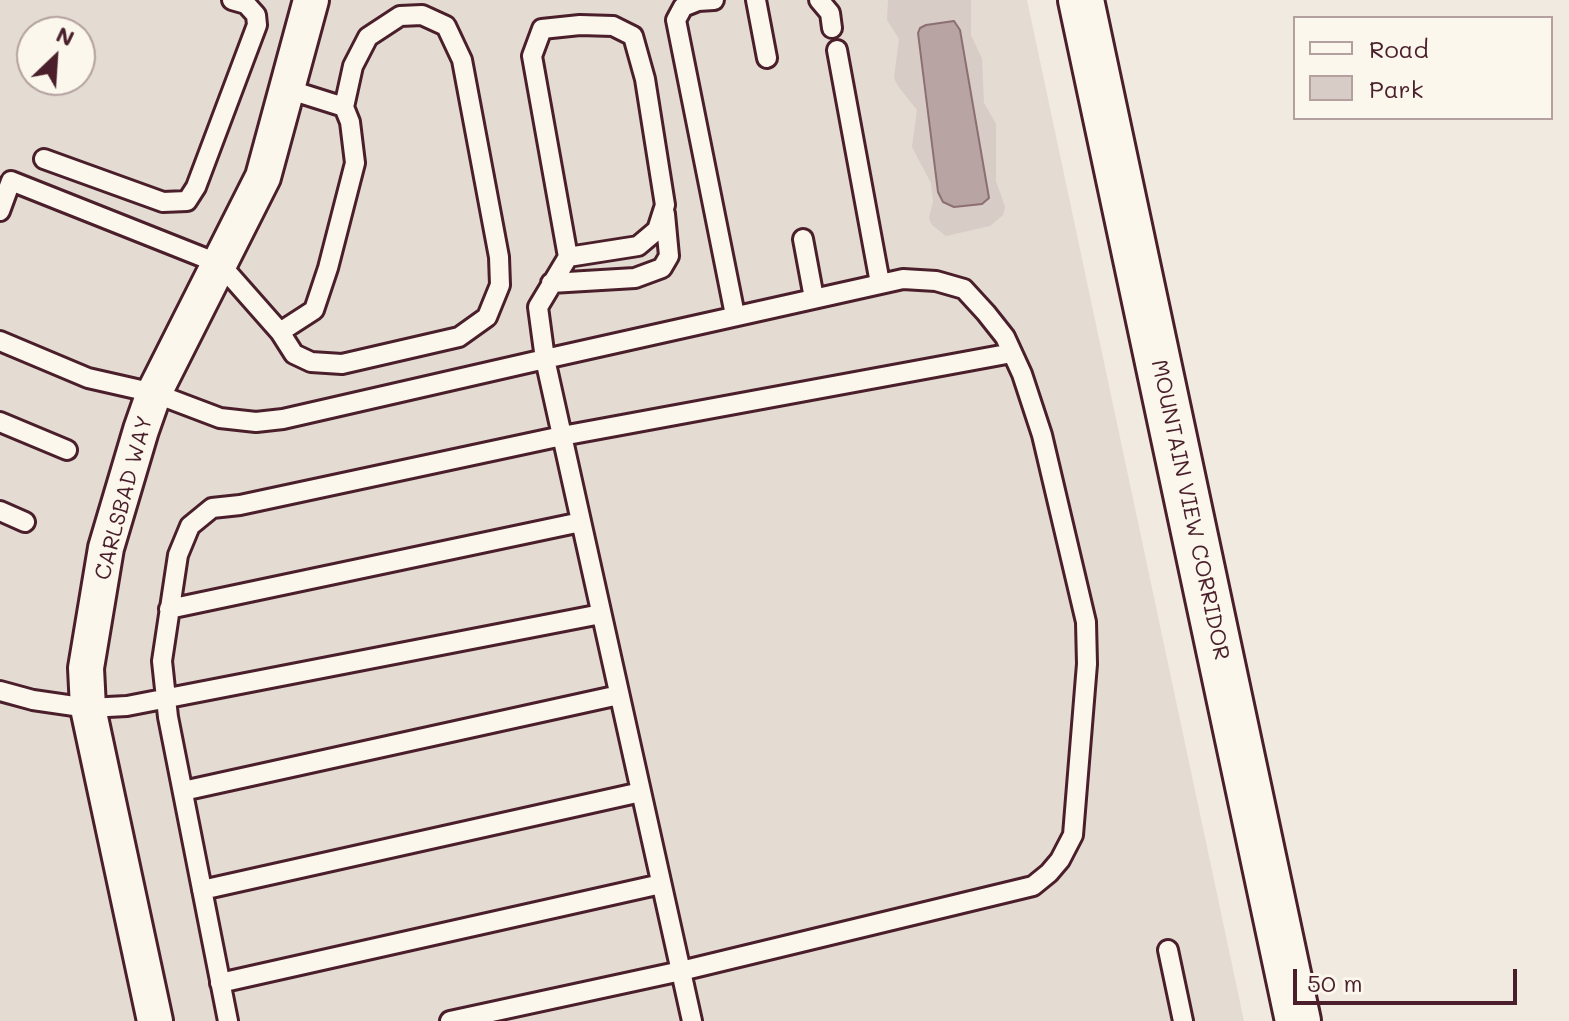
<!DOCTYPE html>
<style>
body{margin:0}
#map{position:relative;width:1569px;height:1021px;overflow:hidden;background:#f0eae0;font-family:Mali,sans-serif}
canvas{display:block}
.legend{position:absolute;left:1293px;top:16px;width:260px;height:104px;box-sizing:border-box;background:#fbf7ec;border:2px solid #b4a19f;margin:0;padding:10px 14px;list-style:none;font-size:24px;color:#4a1f2b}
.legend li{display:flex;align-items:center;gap:16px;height:40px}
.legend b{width:40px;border:2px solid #b4a19f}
.north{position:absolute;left:16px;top:16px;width:80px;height:80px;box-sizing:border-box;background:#fbf7ec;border:2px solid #b4a19f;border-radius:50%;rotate:25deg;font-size:22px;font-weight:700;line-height:32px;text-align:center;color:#4a1f2b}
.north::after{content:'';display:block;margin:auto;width:28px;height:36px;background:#4a1f2b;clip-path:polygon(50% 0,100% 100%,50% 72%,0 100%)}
.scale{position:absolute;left:1293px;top:969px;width:224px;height:36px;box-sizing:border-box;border:4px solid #4a1f2b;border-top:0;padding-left:10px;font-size:24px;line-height:28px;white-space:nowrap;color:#4a1f2b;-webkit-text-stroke:6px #fbf7ec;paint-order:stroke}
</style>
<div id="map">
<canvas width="1569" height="1021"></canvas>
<ul class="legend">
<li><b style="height:10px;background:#fbf7ec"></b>Road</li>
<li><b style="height:22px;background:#d8ccc6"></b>Park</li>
</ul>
<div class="north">N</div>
<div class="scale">50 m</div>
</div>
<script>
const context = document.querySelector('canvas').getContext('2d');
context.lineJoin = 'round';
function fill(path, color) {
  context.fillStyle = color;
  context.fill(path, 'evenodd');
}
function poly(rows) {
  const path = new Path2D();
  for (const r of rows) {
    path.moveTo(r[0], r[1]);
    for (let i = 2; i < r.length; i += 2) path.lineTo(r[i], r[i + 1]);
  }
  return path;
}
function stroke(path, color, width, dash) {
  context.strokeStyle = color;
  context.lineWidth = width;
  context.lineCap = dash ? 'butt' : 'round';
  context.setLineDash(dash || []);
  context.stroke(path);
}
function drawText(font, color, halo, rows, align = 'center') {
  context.font = font + ' Mali,sans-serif';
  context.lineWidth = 6;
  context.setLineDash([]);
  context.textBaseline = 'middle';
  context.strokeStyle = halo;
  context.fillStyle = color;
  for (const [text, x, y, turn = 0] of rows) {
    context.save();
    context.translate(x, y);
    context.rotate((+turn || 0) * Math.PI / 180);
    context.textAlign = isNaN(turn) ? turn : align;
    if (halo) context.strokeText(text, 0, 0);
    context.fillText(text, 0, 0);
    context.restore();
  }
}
const built = poly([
 [0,0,1027,0,1244,1021,0,1021],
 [32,32,80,32,80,80,32,80]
]);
const green = poly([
 [888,0,971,0,971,35,982,59,984,103,996,124,996,181,1005,207,1003,215,990,226,946,236,932,225,929,218,933,202,931,183,912,147,917,110,898,86,894,78,899,39,887,20]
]);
const water = poly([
 [954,21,960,30,989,198,982,204,954,207,943,202,938,192,918,33,920,28,926,25,954,21]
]);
const lane = poly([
 [714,0,698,1,683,7,676,20,735,315],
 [756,0,767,58],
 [819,0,830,13,832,28],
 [837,50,880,283],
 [44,159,163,202,187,201,196,187,257,25,256,15,246,4,232,0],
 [0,211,11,181,220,264,280,332,314,310,328,268,355,163,350,122,344,107,287,89],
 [803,239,814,298],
 [551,283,635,278,662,268,669,256,665,214],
 [280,332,294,354,311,362,342,364,459,337,487,317,500,285,499,257,462,60,446,26,422,15,400,16,368,37,353,66,344,107],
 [0,341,88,378,154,393,220,418,256,422,283,419,545,359,692,1021],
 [0,422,67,450],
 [0,511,25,522],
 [169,609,581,522],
 [0,691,33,700,88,708,127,706,601,614],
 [183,791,619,695],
 [202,890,641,792],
 [1168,950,1183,1021],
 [220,983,661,884],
 [228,1021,168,717,162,661,178,555,190,526,212,508,240,505,562,436,1012,353],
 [450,1021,681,971,1033,886,1049,873,1060,860,1073,835,1087,664,1086,622,1042,435,1022,374,1005,337,986,313,964,289,936,281,903,279,545,359,538,307,568,257,532,56,542,29,580,25,613,26,633,36,645,79,665,205,657,230,638,246,568,257]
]);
const street = poly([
 [155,1021,88,708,86,668,106,548,141,430,154,393,263,177,311,0]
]);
const highway = poly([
 [1081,0,1298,1021]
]);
const streetNames = [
 ["CARLSBAD WAY",124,498,-75],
 ["MOUNTAIN VIEW CORRIDOR",1190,510,78]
];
fill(built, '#e4dbd2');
fill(green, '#d8ccc6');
fill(water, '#b8a4a2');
stroke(water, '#8c6f72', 2);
stroke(lane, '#4a1f2b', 24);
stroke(street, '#4a1f2b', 40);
stroke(highway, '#4a1f2b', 50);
stroke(lane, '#fbf7ec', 18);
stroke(street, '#fbf7ec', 34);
stroke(highway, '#fbf7ec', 44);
drawText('22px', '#4a1f2b', '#fbf7ec', streetNames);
</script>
